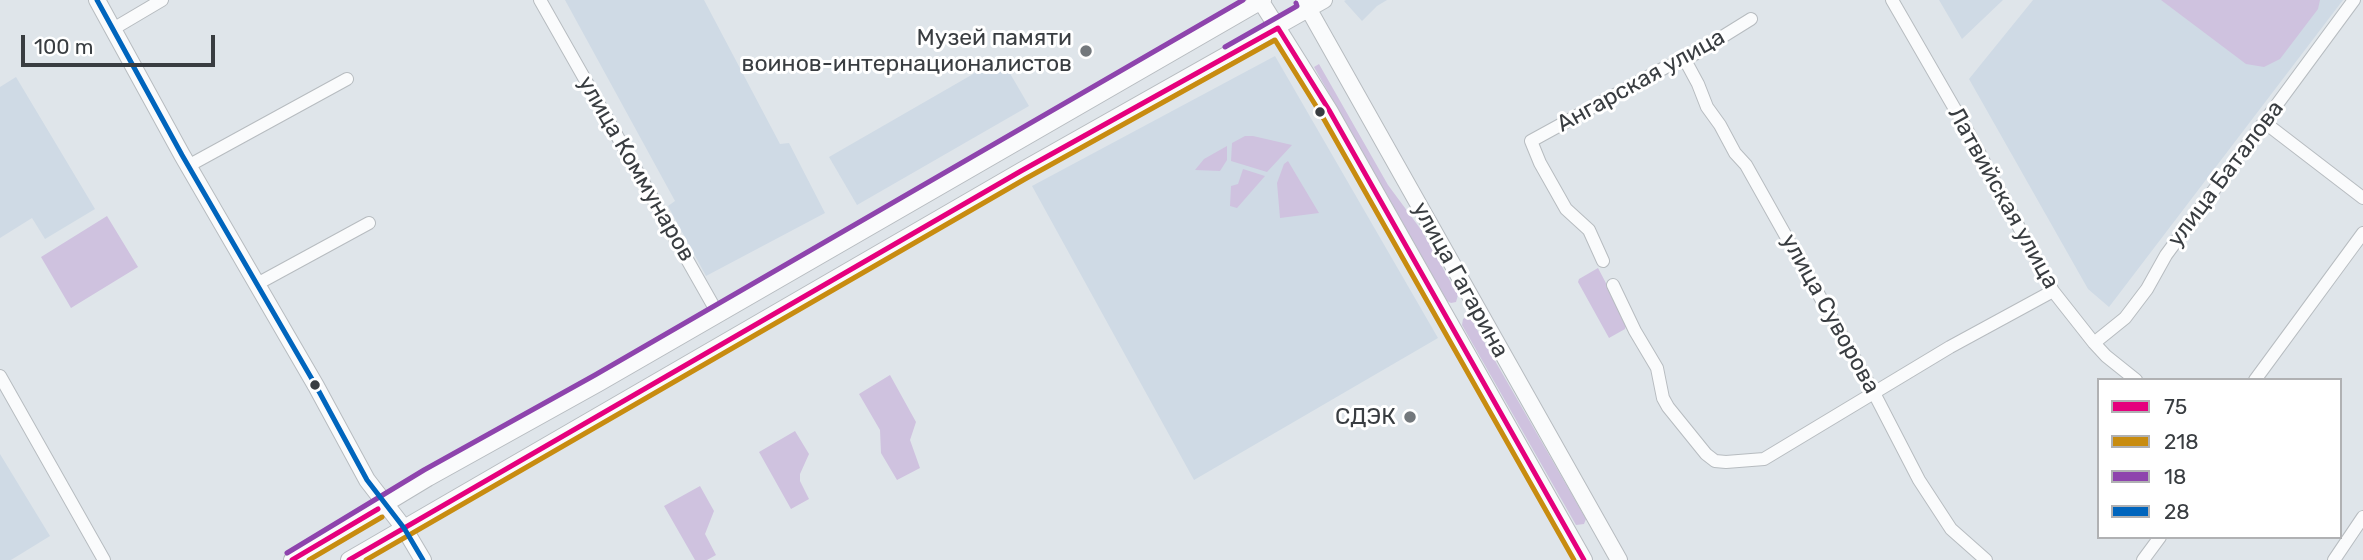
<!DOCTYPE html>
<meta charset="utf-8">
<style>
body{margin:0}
#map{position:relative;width:2363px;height:560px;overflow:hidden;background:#dfe5ea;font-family:Rubik,sans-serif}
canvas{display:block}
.legend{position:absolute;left:2097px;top:378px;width:245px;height:161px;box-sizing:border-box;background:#fff;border:2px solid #b0b1b3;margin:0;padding:9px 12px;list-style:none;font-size:21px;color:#393d41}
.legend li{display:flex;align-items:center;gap:14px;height:35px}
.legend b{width:35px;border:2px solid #b0b1b3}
.scale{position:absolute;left:21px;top:35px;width:194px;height:32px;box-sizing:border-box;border:4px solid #393d41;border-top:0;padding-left:9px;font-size:21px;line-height:24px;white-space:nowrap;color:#393d41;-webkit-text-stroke:5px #fff;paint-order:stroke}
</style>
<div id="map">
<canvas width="2363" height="560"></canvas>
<ul class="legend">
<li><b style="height:9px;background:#e5007d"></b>75</li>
<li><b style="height:9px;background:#c88c10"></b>218</li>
<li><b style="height:9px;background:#8e44ad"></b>18</li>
<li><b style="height:9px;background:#0065bd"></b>28</li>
</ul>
<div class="scale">100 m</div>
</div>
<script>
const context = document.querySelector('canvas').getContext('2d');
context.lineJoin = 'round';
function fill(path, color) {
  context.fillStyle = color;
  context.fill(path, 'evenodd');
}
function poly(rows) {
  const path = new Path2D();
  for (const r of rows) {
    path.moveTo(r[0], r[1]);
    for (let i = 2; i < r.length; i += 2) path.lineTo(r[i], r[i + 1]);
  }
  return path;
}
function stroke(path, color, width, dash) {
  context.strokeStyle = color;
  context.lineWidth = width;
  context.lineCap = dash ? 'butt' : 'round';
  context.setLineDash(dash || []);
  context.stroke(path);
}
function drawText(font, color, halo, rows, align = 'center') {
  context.font = font + ' Rubik,sans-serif';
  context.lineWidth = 6;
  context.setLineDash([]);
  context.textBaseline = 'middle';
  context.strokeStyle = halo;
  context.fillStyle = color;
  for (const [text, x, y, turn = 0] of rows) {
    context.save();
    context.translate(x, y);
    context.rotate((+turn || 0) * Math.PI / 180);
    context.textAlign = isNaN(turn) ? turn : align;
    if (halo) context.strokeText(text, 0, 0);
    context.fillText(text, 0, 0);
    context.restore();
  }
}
const built = poly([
 [565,0,704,0,780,144,789,143,825,213,706,276,668,206,675,201],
 [1346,0,1387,0,1377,6,1362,21,1344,1],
 [1939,0,2003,0,1962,39],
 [2033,0,2343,0,2109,307,2088,289,1969,79],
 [1275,56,1438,338,1194,480,1032,186],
 [1001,58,1029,106,857,205,829,157],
 [16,77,95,209,45,239,32,218,0,238,0,87],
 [0,454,50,536,11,560,0,560]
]);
const green = poly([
 [2161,0,2320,0,2318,9,2280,59,2264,67,2246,64],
 [1319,64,1388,185,1422,231,1458,295,1456,302,1451,303,1447,301,1314,67],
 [1245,136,1253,136,1292,145,1267,172,1231,161,1232,143],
 [1227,146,1227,160,1220,171,1195,170,1204,159],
 [1288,161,1319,213,1280,218,1277,183,1284,164],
 [1243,169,1265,176,1237,208,1230,206,1231,186,1238,184],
 [107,216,138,267,71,308,41,257],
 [1598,268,1627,323,1625,329,1609,338,1578,282,1579,279],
 [1466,317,1471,319,1586,519,1584,524,1576,525,1462,325,1463,319],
 [890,375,916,422,910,440,920,468,897,480,881,453,880,430,859,394],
 [795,431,809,454,800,474,800,481,809,499,791,509,759,452],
 [700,486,714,511,705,534,716,555,707,560,695,560,664,506]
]);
const street = poly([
 [540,0,718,314],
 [1892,0,1967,130,2053,291,2094,343,2106,356,2136,380],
 [113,29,162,0],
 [1685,60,1698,84,1707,107,1720,125,1735,153,1746,165,1874,393,1919,480,1951,529,1986,560],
 [2264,122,2363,198],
 [188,166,347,79],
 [1603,261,1589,230,1566,209,1540,163,1531,141,1666,67,1685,60,1751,19],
 [257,284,369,223],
 [1613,285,1635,331,1657,368,1663,398,1668,407,1706,454,1715,461,1726,462,1764,459,1950,347,2053,291],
 [2094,343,2125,318,2147,289,2166,255,2354,0],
 [0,376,104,560],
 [2255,380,2363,233],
 [2143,560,2160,537],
 [2334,560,2363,517]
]);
const secondary = poly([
 [97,0,182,155,316,386,367,480,404,528,423,560],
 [1260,0,1329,110,1584,560],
 [1304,1,1619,560],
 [292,560,428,478,599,383,1263,0],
 [349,560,1021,171,1324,0]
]);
const bus1 = poly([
 [292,560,378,509],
 [349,560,1021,171,1278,28,1329,110,1584,560]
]);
const bus2 = poly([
 [309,560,382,517],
 [366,560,1025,179,1275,40,1321,114,1574,560]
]);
const bus3 = poly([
 [1225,47,1297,6,1296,3],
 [287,553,424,470,595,375,1243,0]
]);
const bus4 = poly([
 [97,0,182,155,316,386,367,480,404,528,423,560]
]);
const markers = [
 [1086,51,7,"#73787c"],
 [1320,112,6,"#393d41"],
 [315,385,6,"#393d41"],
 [1410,417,7,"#73787c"]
];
const poiNames = [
 ["Музей памяти",1072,38],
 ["воинов-интернационалистов",1072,64],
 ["СДЭК",1396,417]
];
const streetNames = [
 ["Ангарская улица",1641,81,-29],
 ["улица Коммунаров",636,169,60],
 ["улица Баталова",2226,174,-53],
 ["Латвийская улица",2003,198,61],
 ["улица Гагарина",1460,280,61],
 ["улица Суворова",1830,314,61]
];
fill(built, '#cfdae5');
fill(green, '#cfc2df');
stroke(street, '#b7bcc0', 14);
stroke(secondary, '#b7bcc0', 18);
stroke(street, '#fafbfc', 12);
stroke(secondary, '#fafbfc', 16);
stroke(bus1, '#e5007d', 5);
stroke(bus2, '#c88c10', 5);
stroke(bus3, '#8e44ad', 5);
stroke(bus4, '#0065bd', 5);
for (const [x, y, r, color] of markers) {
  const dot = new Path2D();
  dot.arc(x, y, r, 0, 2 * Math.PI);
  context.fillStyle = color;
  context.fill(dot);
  stroke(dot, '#fff', 2.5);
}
drawText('23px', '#393d41', '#fff', poiNames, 'right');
drawText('23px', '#393d41', '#fff', streetNames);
</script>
